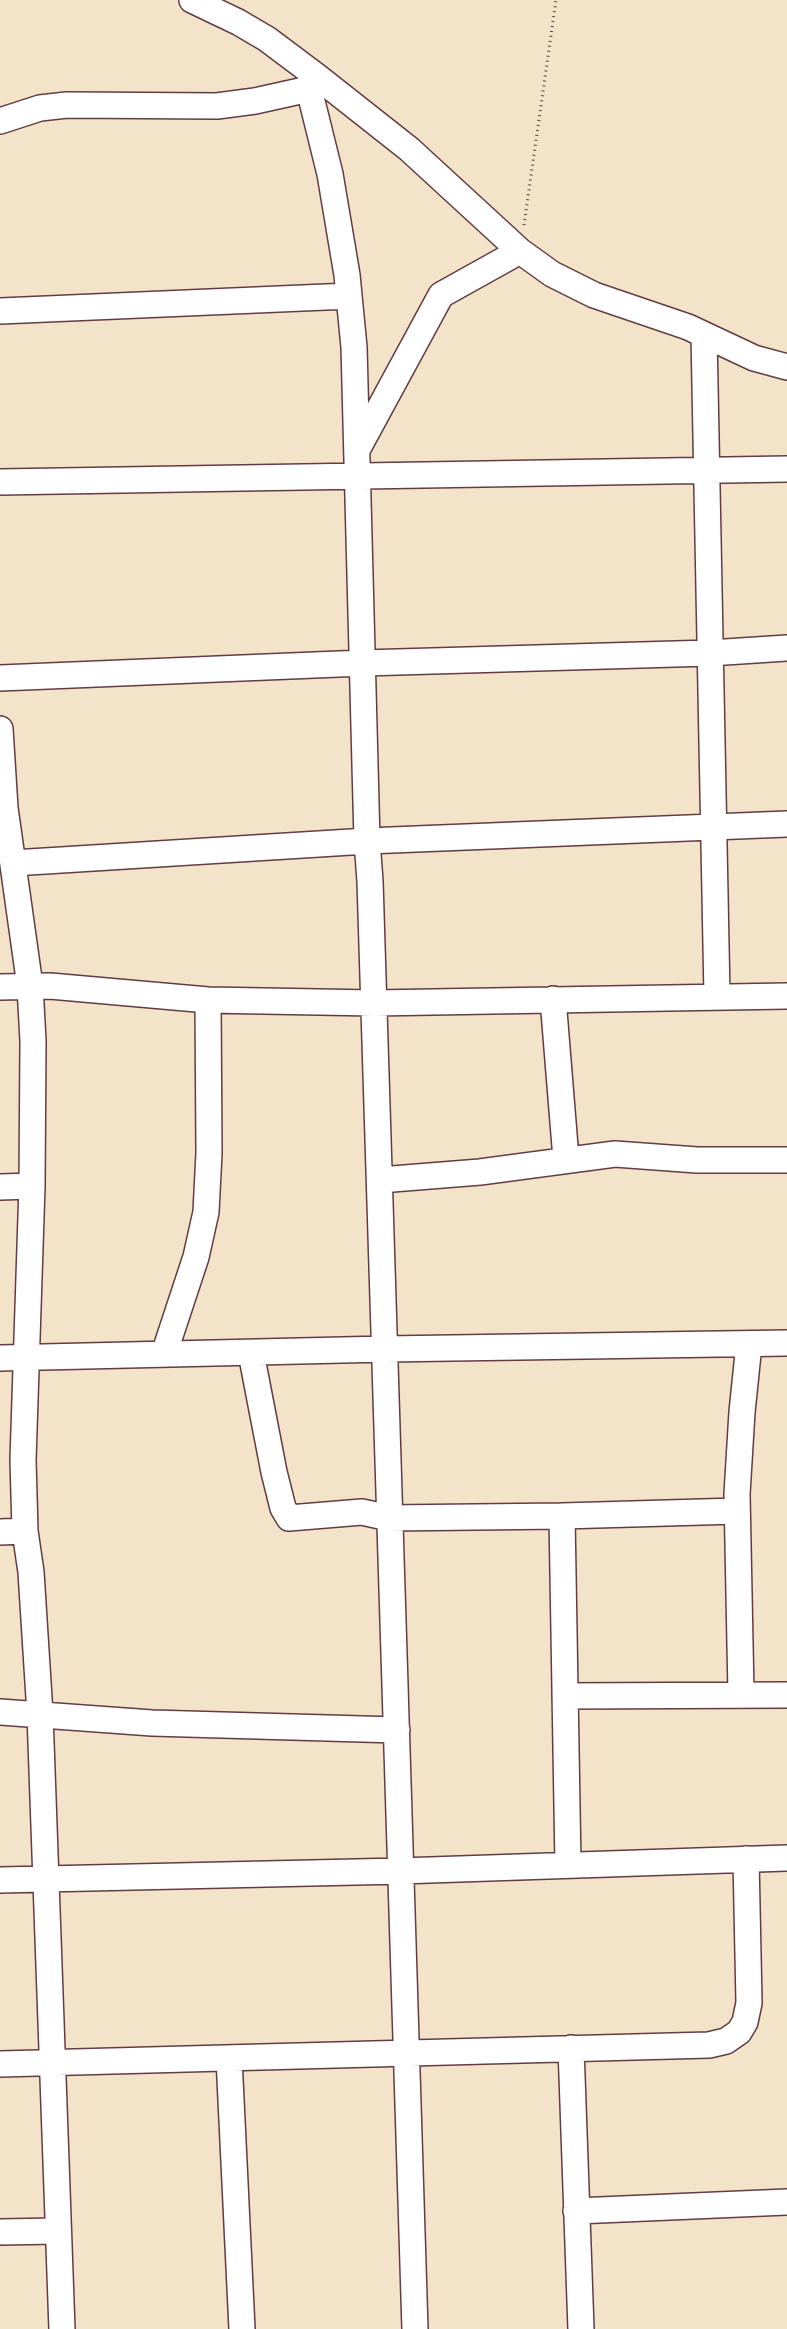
<!DOCTYPE html>
<style>
body{margin:0}
canvas{display:block;background:#f2e3c9}
</style>
<canvas width="787" height="2329"></canvas>
<script>
const context = document.querySelector('canvas').getContext('2d');
context.lineJoin = 'round';
function poly(rows) {
  const path = new Path2D();
  for (const r of rows) {
    path.moveTo(r[0], r[1]);
    for (let i = 2; i < r.length; i += 2) path.lineTo(r[i], r[i + 1]);
  }
  return path;
}
function stroke(path, color, width, dash) {
  context.strokeStyle = color;
  context.lineWidth = width;
  context.lineCap = dash ? 'butt' : 'round';
  context.setLineDash(dash || []);
  context.stroke(path);
}
const path = poly([
 [524,225,556,0]
]);
const minor = poly([
 [192,0,238,22,267,39,319,78,409,149,520,251,552,274,594,295,688,327,754,358,787,367],
 [309,89,330,174,347,275,354,347,367,841,370,881,415,2329],
 [0,121,40,108,67,105,217,106,255,101,309,89,319,78],
 [0,311,349,296],
 [704,335,717,996],
 [357,450,441,295,520,251],
 [0,482,787,469],
 [0,678,363,663,710,653,787,648],
 [0,729,5,808,30,986,33,1041,32,1186,23,1460,25,1531,31,1572,40,1714,62,2329],
 [13,863,367,841,787,824],
 [0,987,50,986,208,1000,374,1003,787,996],
 [553,999,566,1159],
 [380,1180,480,1172,615,1154,697,1160,787,1160],
 [0,1187,32,1186],
 [251,1353,274,1472,283,1508,289,1518,362,1512,389,1518,562,1516,737,1511],
 [164,1354,196,1257,206,1212,209,1153,208,1000],
 [0,1358,385,1349,787,1343],
 [562,1516,568,1865],
 [0,1532,25,1531],
 [741,1694,737,1494,742,1412,749,1344],
 [565,1696,787,1695],
 [0,1712,152,1723,397,1730],
 [0,1880,400,1871,787,1858],
 [571,2048,581,2329],
 [229,2058,242,2329],
 [0,2064,709,2045,726,2041,739,2032,745,2022,749,2003,746,1859],
 [576,2211,787,2202],
 [0,2232,57,2231]
]);
stroke(minor, '#633c43', 28);
stroke(path, '#633c43', 3, [1, 4]);
stroke(minor, '#fff', 25);
</script>
